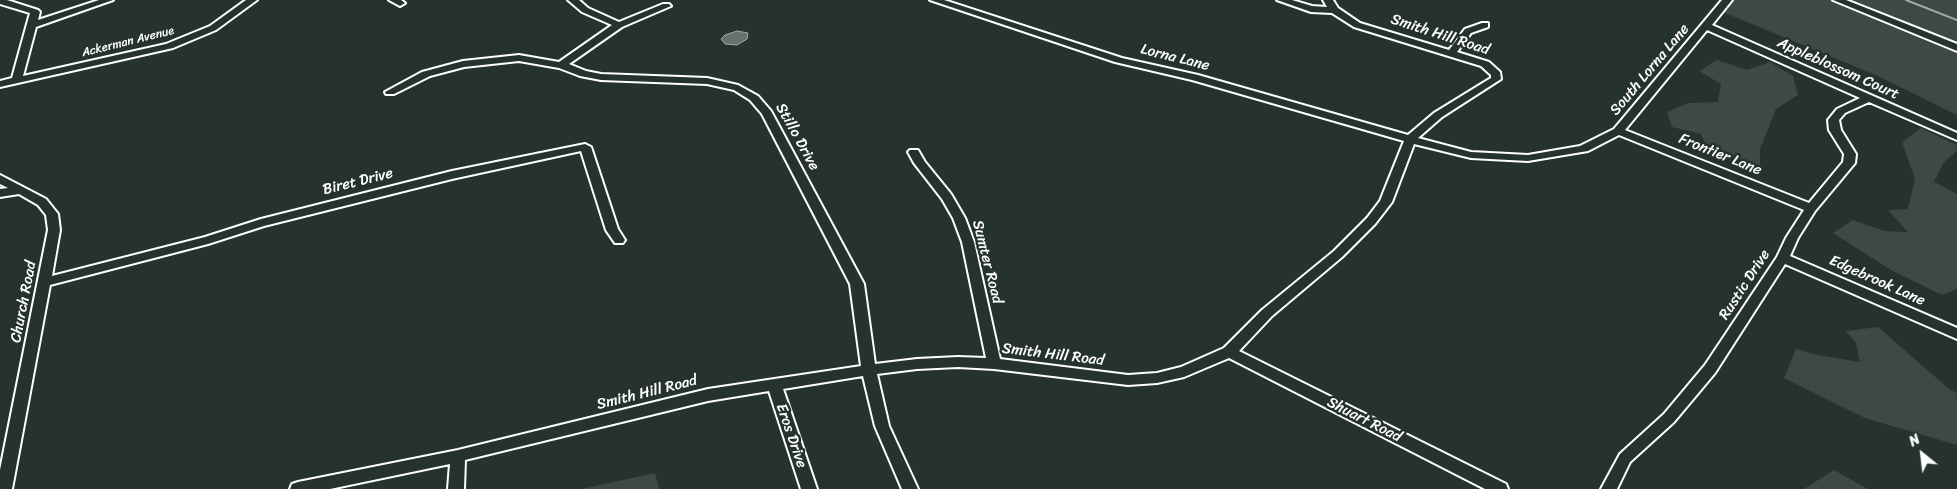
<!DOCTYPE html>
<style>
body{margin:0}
#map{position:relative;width:1957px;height:489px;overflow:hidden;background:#26332d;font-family:Sriracha,sans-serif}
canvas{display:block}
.north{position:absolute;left:1897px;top:429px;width:50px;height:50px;-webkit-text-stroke:4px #26332d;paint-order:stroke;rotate:331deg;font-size:14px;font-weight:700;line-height:20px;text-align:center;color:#fff}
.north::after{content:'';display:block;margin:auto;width:18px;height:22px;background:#fff;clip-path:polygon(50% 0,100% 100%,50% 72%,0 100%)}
</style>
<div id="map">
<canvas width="1957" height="489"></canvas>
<div class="north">N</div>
</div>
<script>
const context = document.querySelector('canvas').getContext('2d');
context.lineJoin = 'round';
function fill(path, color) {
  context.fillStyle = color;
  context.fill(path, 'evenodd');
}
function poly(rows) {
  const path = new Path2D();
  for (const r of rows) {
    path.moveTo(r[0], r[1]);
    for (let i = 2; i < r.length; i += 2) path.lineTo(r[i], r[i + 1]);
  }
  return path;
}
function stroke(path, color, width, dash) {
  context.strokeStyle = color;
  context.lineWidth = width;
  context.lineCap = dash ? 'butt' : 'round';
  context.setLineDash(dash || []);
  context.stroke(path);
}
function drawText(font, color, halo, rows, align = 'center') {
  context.font = font + ' Sriracha,sans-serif';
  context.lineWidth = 5;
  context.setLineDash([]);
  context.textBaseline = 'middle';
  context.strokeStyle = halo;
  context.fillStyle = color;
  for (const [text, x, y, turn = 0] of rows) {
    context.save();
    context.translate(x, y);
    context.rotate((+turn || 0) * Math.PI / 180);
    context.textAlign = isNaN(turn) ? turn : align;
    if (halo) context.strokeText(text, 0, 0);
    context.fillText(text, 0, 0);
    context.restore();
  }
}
const green = poly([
 [1727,0,1957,0,1957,115,1878,76,1718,10],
 [1717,60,1747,70,1770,62,1793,76,1798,95,1776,109,1760,149,1760,173,1709,152,1701,134,1672,127,1667,112,1688,103,1718,102,1721,84,1699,71],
 [1921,128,1957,145,1957,151,1944,162,1934,182,1957,194,1957,289,1942,295,1891,270,1833,233,1853,220,1884,231,1908,232,1888,210,1908,209,1915,179,1902,142],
 [1878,327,1949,389,1957,393,1957,445,1865,418,1784,378,1796,349,1817,355,1860,362,1856,343,1846,331],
 [1834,470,1868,489,1804,489],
 [655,473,659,489,581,489]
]);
const water = poly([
 [737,31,748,33,747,39,737,45,725,44,721,39,725,35,737,31]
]);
const stream = poly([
 [1906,0,1957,20]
]);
const minor = poly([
 [0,0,7,0,38,10,40,12,38,20,99,0,113,0,36,27,23,76,166,44,210,26,246,0,257,0,216,30,173,48,0,87,0,81,12,78,30,13,0,4,0,0],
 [389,0,401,0,405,3,400,6,389,0],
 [568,0,579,0,588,8,619,22,663,4,669,4,671,6,622,27,569,64,586,71,601,74,707,78,738,85,758,96,771,111,864,284,875,364,917,359,958,357,986,358,962,242,953,218,942,199,914,163,908,152,910,150,918,150,925,162,951,194,965,218,974,242,1000,359,1128,375,1157,373,1181,367,1224,348,1262,310,1334,251,1367,218,1380,201,1404,141,1192,80,1115,62,930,0,944,0,1122,58,1198,75,1408,135,1434,113,1491,78,1491,75,1481,66,1354,27,1332,13,1311,12,1277,0,1292,0,1312,6,1327,7,1323,0,1333,0,1338,8,1360,23,1449,50,1465,29,1482,23,1488,23,1488,27,1471,33,1457,52,1489,62,1500,72,1501,79,1442,117,1418,138,1471,152,1528,155,1580,146,1614,129,1722,0,1732,0,1712,25,1957,133,1957,140,1869,102,1845,113,1839,120,1841,130,1856,154,1855,163,1815,211,1798,238,1790,256,1957,328,1957,339,1785,264,1715,373,1674,422,1630,462,1617,489,1601,489,1620,454,1664,414,1705,365,1777,257,1786,238,1804,210,1619,135,1588,151,1528,161,1471,158,1414,144,1392,202,1375,224,1342,257,1272,316,1239,351,1506,484,1508,489,1485,489,1229,358,1184,377,1157,383,1128,385,994,369,958,367,917,369,877,374,889,426,918,489,902,489,875,426,863,376,783,389,817,489,801,489,769,391,708,401,465,460,464,489,448,489,450,464,330,489,290,489,292,484,298,482,458,450,708,389,861,366,850,284,762,114,750,100,734,90,707,84,601,80,580,76,559,68,519,61,464,67,430,76,394,94,386,94,385,92,422,72,463,61,519,55,559,62,612,25,582,12,568,0],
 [1707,30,1860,98,1837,109,1828,120,1829,130,1844,154,1843,162,1809,203,1625,130,1707,30],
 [1833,0,1846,0,1957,44,1957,51,1833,0],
 [585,144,591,147,618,229,625,240,623,243,615,243,606,230,581,151,452,179,264,226,208,244,50,285,12,489,0,489,0,470,48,230,46,215,38,205,19,194,0,197,0,189,8,188,0,184,0,175,46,199,58,214,60,230,52,276,205,237,261,219,452,171,585,144]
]);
const farStreetnames = [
 ["Ackerman Avenue",128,42,-14]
];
const streetNames = [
 ["Smith Hill Road",1440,35,18],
 ["Lorna Lane",1175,58,14],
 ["Appleblossom Court",1838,69,24],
 ["South Lorna Lane",1650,70,-50],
 ["Stillo Drive",797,137,61],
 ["Frontier Lane",1720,155,22],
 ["Biret Drive",358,182,-14],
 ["Sumter Road",987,262,76],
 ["Edgebrook Lane",1877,281,24],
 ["Rustic Drive",1745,285,-57],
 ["Church Road",24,302,-79],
 ["Smith Hill Road",1053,355,7],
 ["Smith Hill Road",647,393,-14],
 ["Shuart Road",1364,420,27],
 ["Eros Drive",791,436,71]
];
fill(green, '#3e4944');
fill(water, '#67706c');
stroke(water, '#a4a9a7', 1);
stroke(stream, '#a4a9a7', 2);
stroke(minor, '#fff', 4);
fill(minor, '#26332d');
drawText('12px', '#fff', '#26332d', farStreetnames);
drawText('15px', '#fff', '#26332d', streetNames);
</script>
